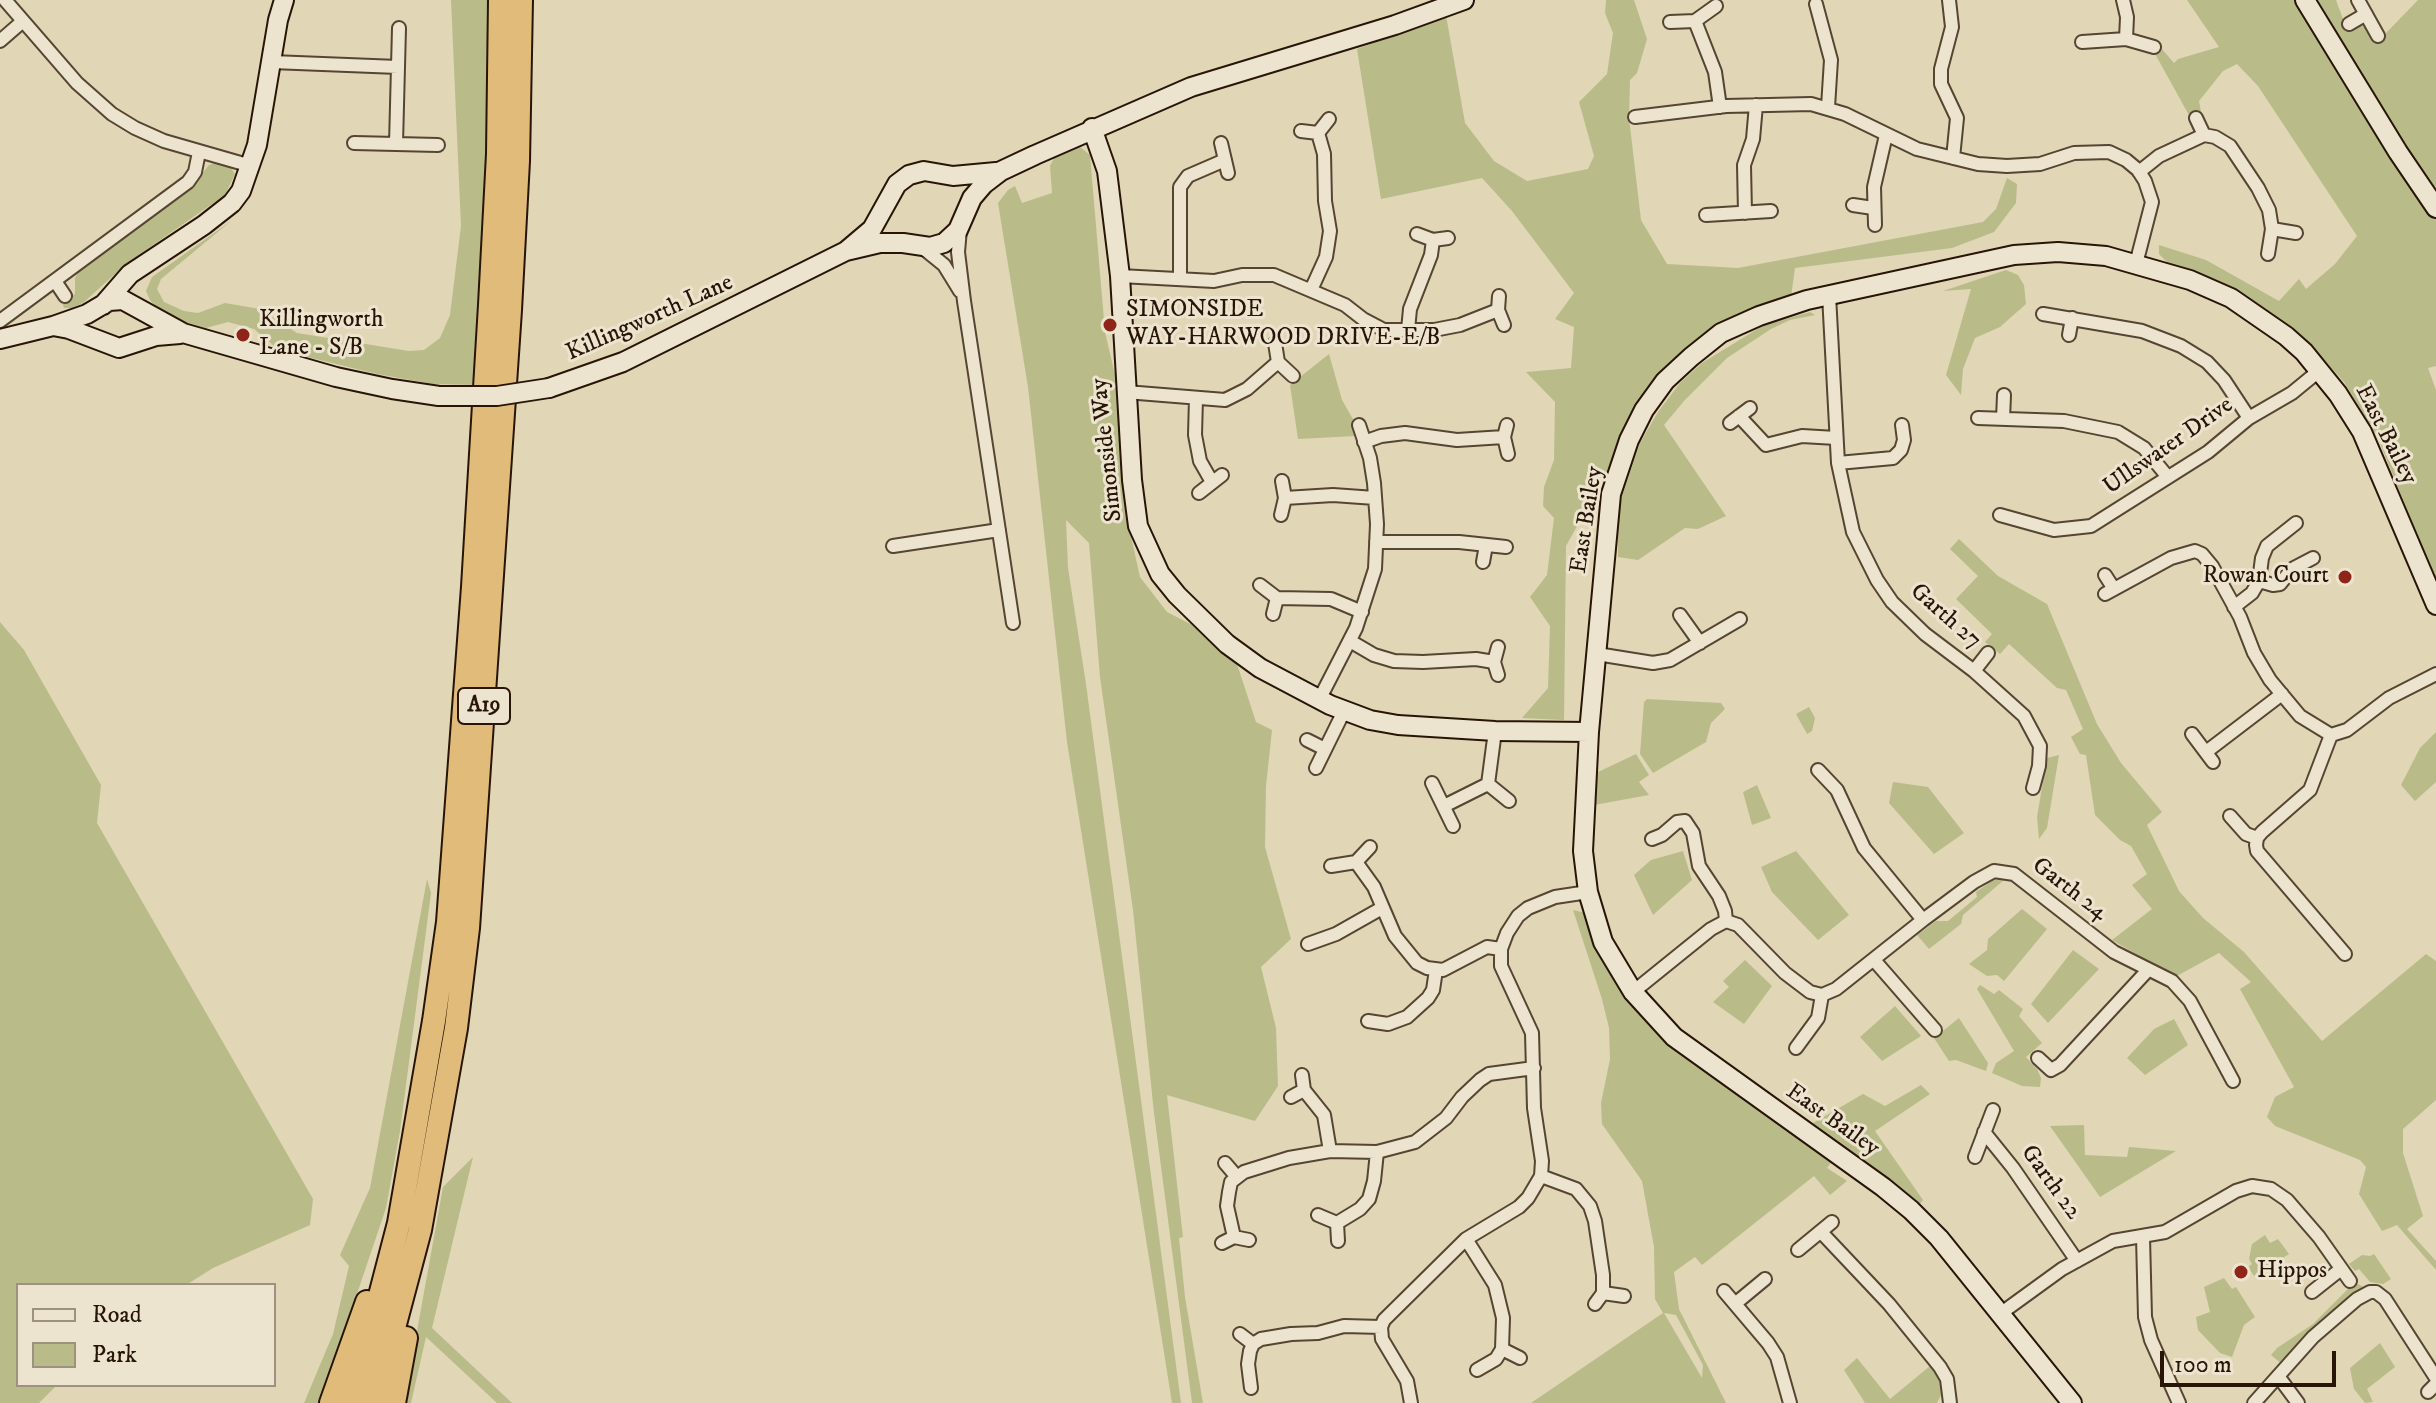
<!DOCTYPE html>
<style>
body{margin:0}
#map{position:relative;width:2436px;height:1403px;overflow:hidden;background:#e1d6b5;font-family:"IM FELL DW Pica",serif}
canvas{display:block}
.legend{position:absolute;left:16px;top:1283px;width:260px;height:104px;box-sizing:border-box;background:#ece4cf;border:2px solid #9e917f;margin:0;padding:10px 14px;list-style:none;font-size:24px;color:#281507}
.legend li{display:flex;align-items:center;gap:16px;height:40px}
.legend b{width:40px;border:2px solid #9e917f}
.scale{position:absolute;left:2160px;top:1351px;width:176px;height:36px;box-sizing:border-box;border:4px solid #281507;border-top:0;padding-left:10px;font-size:24px;line-height:28px;white-space:nowrap;color:#281507;-webkit-text-stroke:6px #ece4cf;paint-order:stroke}
</style>
<div id="map">
<canvas width="2436" height="1403"></canvas>
<ul class="legend">
<li><b style="height:10px;background:#ece4cf"></b>Road</li>
<li><b style="height:22px;background:#b9bc89"></b>Park</li>
</ul>
<div class="scale">100 m</div>
</div>
<script>
const context = document.querySelector('canvas').getContext('2d');
context.lineJoin = 'round';
function fill(path, color) {
  context.fillStyle = color;
  context.fill(path, 'evenodd');
}
function poly(rows) {
  const path = new Path2D();
  for (const r of rows) {
    path.moveTo(r[0], r[1]);
    for (let i = 2; i < r.length; i += 2) path.lineTo(r[i], r[i + 1]);
  }
  return path;
}
function stroke(path, color, width, dash) {
  context.strokeStyle = color;
  context.lineWidth = width;
  context.lineCap = dash ? 'butt' : 'round';
  context.setLineDash(dash || []);
  context.stroke(path);
}
function drawText(font, color, halo, rows, align = 'center') {
  context.font = font + ' "IM FELL DW Pica",serif';
  context.lineWidth = 6;
  context.setLineDash([]);
  context.textBaseline = 'middle';
  context.strokeStyle = halo;
  context.fillStyle = color;
  for (const [text, x, y, turn = 0] of rows) {
    context.save();
    context.translate(x, y);
    context.rotate((+turn || 0) * Math.PI / 180);
    context.textAlign = isNaN(turn) ? turn : align;
    if (halo) context.strokeText(text, 0, 0);
    context.fillText(text, 0, 0);
    context.restore();
  }
}
const green = poly([
 [451,0,491,0,484,237,476,385,433,384,377,374,279,350,254,329,228,322,206,328,172,318,159,310,150,300,146,291,152,277,231,221,161,279,157,289,164,302,184,311,198,313,225,303,260,309,297,333,409,351,424,350,440,338,450,315,461,226],
 [1606,0,1634,0,1647,39,1637,73,1630,80,1629,118,1641,220,1667,264,1738,268,1983,222,1996,209,2007,178,2017,184,2016,203,1994,232,1952,248,1795,268,1790,304,1708,332,1663,372,1624,428,1609,469,1566,546,1564,720,1522,718,1548,688,1550,626,1530,597,1547,575,1554,518,1543,506,1544,487,1554,460,1555,402,1526,372,1571,368,1574,327,1555,319,1574,293,1512,211,1482,178,1381,199,1357,49,1446,15,1465,123,1494,161,1527,181,1588,169,1594,156,1579,102,1607,74,1613,33,1605,13],
 [2187,0,2294,0,2436,219,2436,366,2428,368,2436,390,2436,581,2379,441,2344,382,2310,344,2277,319,2222,286,2169,264,2159,254,2159,245,2206,260,2279,301,2299,279,2306,289,2335,264,2357,236,2258,86,2237,64,2223,71,2199,101,2201,112,2190,117,2154,52,2162,49,2174,63,2178,59,2219,47],
 [2318,0,2336,0,2347,30,2357,25,2365,27,2373,41,2386,33,2418,0,2436,0,2436,191,2391,123],
 [1080,147,1090,155,1105,332,1116,379,1126,514,1140,577,1167,612,1202,630,1237,664,1256,722,1272,730,1266,786,1265,847,1291,939,1261,967,1276,1028,1278,1086,1255,1121,1167,1095,1183,1237,1179,1238,1185,1297,1203,1403,1192,1403,1154,1113,1133,910,1100,677,1089,543,1066,520,1068,568,1086,684,1181,1403,1172,1403,1067,742,1028,387,998,203,1008,190,1015,186,1022,203,1052,193,1050,166,1054,158],
 [215,163,231,168,235,174,225,195,127,263,83,303,72,308,64,308,62,302,75,294,75,278,80,269,193,185,209,165],
 [2006,270,2018,275,2024,285,2026,304,2000,327,1975,338,1963,369,1961,395,1946,375,1971,289,1943,291],
 [1810,312,1815,315,1790,320,1771,329,1727,358,1684,401,1664,425,1726,516,1698,529,1685,528,1638,560,1618,557,1618,508,1640,443,1658,412,1680,383,1702,363,1764,325],
 [1329,354,1342,400,1354,421,1355,436,1298,439,1290,385],
 [1959,539,1998,576,2047,604,2097,724,2121,763,2162,812,2147,825,2179,891,2203,918,2244,952,2322,1041,2426,954,2436,961,2436,1100,2403,1129,2403,1153,2423,1216,2407,1229,2436,1261,2436,1270,2397,1225,2382,1231,2359,1194,2366,1167,2360,1160,2275,1126,2267,1117,2275,1097,2294,1087,2240,989,2251,982,2219,953,2175,977,2112,940,2152,909,2132,885,2147,874,2131,846,2120,840,2095,815,2086,755,2080,754,2071,737,2083,729,2066,690,2057,688,2009,644,2000,654,1985,642,1992,634,1956,599,1978,576,1950,549],
 [0,622,24,650,101,785,97,823,313,1199,310,1225,213,1268,186,1285,18,1285,18,1385,57,1385,39,1403,0,1403],
 [1647,699,1721,703,1725,709,1711,723,1706,742,1653,773,1640,754,1644,702],
 [1809,707,1815,718,1812,731,1807,734,1796,714],
 [2436,732,2436,782,2415,801,2401,785,2420,748],
 [1636,754,1649,775,1639,782,1649,795,1594,805,1596,773],
 [2059,755,2047,828,2039,839,2037,817,2047,758],
 [1893,782,1928,787,1964,833,1934,854,1889,803],
 [1757,785,1771,818,1752,825,1743,792],
 [1683,851,1692,880,1653,915,1634,875,1651,860],
 [1796,851,1849,915,1818,940,1772,892,1761,867],
 [427,879,431,893,400,1131,386,1208,320,1403,304,1403,333,1334,349,1266,340,1255,370,1188],
 [1995,879,2004,880,1963,915,1961,924,1929,949,1917,935,1936,921,1948,921,1977,897,1976,892],
 [2022,909,2047,929,2004,981,1997,975,1987,976,1969,964,1987,950,1988,939],
 [1573,910,1586,913,1678,1050,1832,1161,1827,1168,1847,1181,1830,1195,1814,1176,1702,1265,1695,1257,1674,1272,1679,1309,1726,1403,1531,1403,1663,1313,1655,1299,1654,1247,1642,1181,1602,1124,1601,1103,1610,1059,1609,1028,1602,999],
 [1664,1313,1676,1315,1703,1365,1702,1378],
 [2073,950,2099,969,2048,1023,2031,1004],
 [1745,960,1772,986,1744,1024,1713,1002,1729,987,1723,981],
 [1980,985,1994,994,1999,990,2023,1009,2019,1016,2042,1043,2026,1057,2037,1069,2041,1078,2040,1087,2022,1086,1992,1073,1996,1063,2014,1051,1977,989],
 [1895,1006,1921,1036,1882,1061,1860,1037],
 [1959,1018,1988,1063,1986,1071,1956,1060,1949,1061,1934,1038],
 [2174,1019,2188,1045,2145,1075,2127,1058,2154,1029],
 [1921,1085,1930,1094,1875,1131,1923,1200,1918,1206,1813,1123,1863,1094,1885,1106],
 [2084,1125,2085,1155,2127,1157,2129,1147,2176,1151,2100,1197,2050,1126],
 [473,1157,432,1328,512,1403,497,1403,426,1337,411,1403,404,1403,443,1187],
 [2265,1235,2270,1243,2278,1239,2289,1254,2254,1276,2248,1267,2252,1264,2249,1259,2252,1244],
 [2374,1254,2391,1279,2383,1284,2370,1282,2359,1269,2355,1271,2349,1264,2362,1255,2370,1256],
 [2224,1278,2232,1289,2236,1287,2255,1317,2244,1325,2232,1357,2220,1353,2198,1330,2196,1317,2210,1312,2204,1287],
 [2355,1282,2363,1287,2307,1335,2282,1364,2271,1355,2277,1348,2313,1324],
 [2380,1343,2395,1367,2367,1389,2373,1402,2365,1403,2354,1389,2350,1368],
 [1857,1358,1890,1399,1930,1366,1942,1383,1942,1393,1937,1403,1865,1403,1844,1370]
]);
const street = poly([
 [5,0,77,83,112,114,135,128,164,141,251,166],
 [1949,0,1952,27,1941,69,1941,84,1957,118,1953,158],
 [2123,0,2127,17,2126,39],
 [2358,0,2378,36],
 [1816,4,1831,60,1828,107],
 [1695,21,1715,72,1720,107],
 [1670,22,1695,21,1716,6],
 [2349,24,2366,14],
 [0,41,23,21],
 [2082,42,2126,39,2154,47],
 [272,62,398,67],
 [1635,117,1726,106,1811,104,1845,114,1917,149,1978,164,2007,166,2040,164,2074,153,2109,152,2126,160,2138,170,2145,181,2152,202,2136,264],
 [2196,118,2204,135],
 [1301,131,1318,133,1329,119],
 [354,143,438,145],
 [1221,143,1228,173],
 [396,144,399,28],
 [2139,172,2159,156,2204,135,2215,137,2230,146,2258,188,2269,210,2272,229,2268,254],
 [1853,205,1873,208],
 [1745,213,1744,165,1753,139,1756,105],
 [1706,215,1771,211],
 [1875,225,1874,187,1886,135],
 [960,229,958,252,964,301,1013,623],
 [2272,229,2296,233],
 [1417,234,1433,240,1448,238],
 [923,248,944,265,960,291],
 [1120,276,1214,281,1242,275,1274,275,1345,305,1363,319,1384,330,1434,330,1460,325,1498,310],
 [1180,279,1180,187,1188,176,1225,160],
 [55,281,65,296],
 [1311,290,1326,257,1330,231,1325,201,1324,154,1318,133],
 [1829,295,1838,463,1853,532,1877,580,1892,602,1925,634,1974,671,2024,716,2040,746,2039,766,2033,788],
 [1499,296,1498,310,1504,325],
 [2043,314,2142,331,2181,346,2207,362,2224,380,2249,418],
 [0,321,188,182,195,172,199,152],
 [1408,330,1410,309,1431,255,1433,240],
 [2069,335,2072,318],
 [1275,343,1278,362,1293,376],
 [1126,392,1225,400,1247,389,1278,362],
 [1196,398,1195,435,1200,461,1212,482],
 [1739,416,1766,445,1802,436,1836,438],
 [1978,418,2064,421,2118,432,2144,448,2167,476],
 [2003,419,2004,395],
 [1730,423,1750,408],
 [1507,425,1504,437,1508,454],
 [1364,442,1381,436,1405,433,1457,440,1504,437],
 [1838,463,1893,458,1901,450,1904,440,1902,425],
 [1199,493,1222,475],
 [1285,498,1333,495,1375,498],
 [1281,515,1285,498,1282,481],
 [2000,515,2054,530,2091,526,2208,452,2249,418,2292,393,2320,370],
 [1376,542,1459,542,1506,547],
 [893,546,999,530],
 [1483,562,1486,545],
 [2105,575,2114,589],
 [2259,581,2273,585,2280,584,2292,569,2313,558],
 [1260,585,1277,598,1331,599,1362,612],
 [2105,594,2171,558,2195,551,2202,554,2212,566,2240,617,2254,653,2270,680,2300,716,2331,735,2347,730,2389,698,2436,674],
 [2234,607,2252,593,2259,581,2262,558,2267,546,2296,523],
 [1273,614,1277,598],
 [1680,615,1700,643],
 [1350,641,1374,655,1394,661,1423,662,1476,659,1494,662],
 [1597,654,1653,663,1670,660,1740,619],
 [1974,671,1988,653],
 [1498,675,1494,662,1498,647],
 [1319,700,1356,628,1375,569,1377,524,1374,483,1370,458,1359,425],
 [1495,731,1488,784,1509,801],
 [2192,734,2213,762],
 [2331,735,2310,790,2262,832,2257,838,2256,845,2257,851,2345,954],
 [1307,740,1325,749],
 [2206,752,2282,694],
 [1316,768,1344,711],
 [1818,770,1837,790,1864,848,1923,920],
 [1432,783,1453,826],
 [1444,806,1488,784],
 [2230,816,2246,834,2257,838],
 [1652,839,1662,835,1677,822,1685,821,1693,833,1699,866,1719,896,1725,911,1726,921],
 [1356,862,1374,887,1395,936,1417,963,1427,968,1443,970,1487,947,1501,949],
 [1331,866,1356,862,1370,847],
 [1308,944,1336,934,1382,908],
 [1874,960,1935,1030],
 [1633,992,1711,929,1726,921,1738,925,1785,973,1810,992,1822,995,1836,989,1923,920,1974,882,1994,871,2014,874,2114,952,2172,981,2190,1001,2233,1081],
 [1368,1021,1388,1024,1407,1017,1428,998,1433,990,1436,970],
 [1796,1048,1818,1018,1822,995],
 [2038,1058,2051,1070,2060,1065,2148,970],
 [1304,1090,1324,1115,1330,1151],
 [1291,1097,1304,1090,1302,1075],
 [1984,1132,2013,1168,2077,1261],
 [1975,1157,1993,1110],
 [1225,1163,1237,1177],
 [1541,1176,1576,1189,1590,1206,1595,1221,1603,1275,1603,1293,1595,1304],
 [1318,1215,1337,1223,1338,1241],
 [1337,1223,1360,1209,1369,1199,1374,1181,1377,1152],
 [1821,1232,1889,1304,1940,1367,1947,1379,1950,1403],
 [1234,1237,1227,1206,1229,1192,1231,1182,1244,1172,1289,1158,1330,1151,1377,1152,1415,1142,1446,1118,1462,1097,1480,1080,1489,1074,1534,1068],
 [2143,1237,2145,1317,2151,1340,2179,1403],
 [1466,1239,1495,1285,1503,1318,1502,1349,1496,1359,1477,1370],
 [1222,1243,1234,1237,1249,1240],
 [1798,1250,1832,1222],
 [1724,1291,1768,1343,1777,1357,1790,1403],
 [2312,1292,2341,1269],
 [1603,1293,1624,1296],
 [1736,1303,1765,1279],
 [2000,1314,2062,1269,2113,1241,2165,1232,2236,1191,2252,1186,2271,1189,2287,1200,2319,1237,2350,1281],
 [1240,1334,1253,1344],
 [1502,1349,1520,1358],
 [2278,1376,2298,1403],
 [1251,1388,1248,1364,1250,1351,1253,1344,1261,1339,1291,1334,1318,1333,1344,1326,1381,1327],
 [2428,1392,2436,1384],
 [1411,1403,1407,1381,1382,1339,1381,1327,1384,1320,1466,1239,1519,1207,1528,1198,1541,1176,1542,1161,1534,1108,1532,1033,1501,966,1501,949,1507,933,1518,916,1528,908,1555,897,1588,892],
 [2254,1403,2313,1337,2357,1299,2370,1292,2376,1292,2385,1299,2436,1378]
]);
const secondary = poly([
 [2305,0,2398,152,2436,208],
 [1092,128,1107,171,1120,276,1132,480,1138,526,1160,574,1177,595,1227,644,1260,668,1330,705,1370,720,1398,725,1495,731,1589,732],
 [846,251,880,243,903,243,930,247,944,243,958,230,972,198,984,184,1001,171,1035,155,1191,87,1395,25,1464,0],
 [103,305,130,274,204,225,232,203,241,191,257,145,278,20,284,0],
 [53,326,69,329,119,348,156,336,180,334],
 [0,339,53,326,87,314,109,301,123,300,183,333,336,377,392,389,439,396],
 [549,388,623,362,846,251,872,229,897,184,909,175,924,171,953,176,996,172],
 [2072,1403,1939,1238,1911,1210,1883,1187,1674,1037,1633,992,1603,942,1588,892,1583,851,1589,732,1611,494,1629,440,1644,410,1665,381,1691,357,1721,333,1759,316,1807,300,2014,255,2058,252,2106,256,2190,280,2231,298,2286,336,2304,352,2338,394,2362,432,2436,605]
]);
const highway = poly([
 [331,1403,367,1302],
 [352,1403,399,1223,434,1021,448,922,473,587,490,305,498,154,500,0],
 [374,1403,420,1230,456,1028,468,928,510,310,518,161,521,0],
 [394,1403,406,1338]
]);
const secondaryBridge = poly([
 [439,396,497,396,549,388]
]);
const markers = [
 [1110,325,8,"#8f2418"],
 [243,335,8,"#8f2418"],
 [2345,577,8,"#8f2418"],
 [2241,1272,8,"#8f2418"]
];
const shields = [
 [484,706,52]
];
const shieldNames = [
 ["A19",484,706]
];
const poiNames = [
 ["SIMONSIDE",1126,311],
 ["WAY-HARWOOD DRIVE-E/B",1126,339],
 ["Killingworth",259,321],
 ["Lane - S/B",259,349],
 ["Rowan Court",2329,577,"right"],
 ["Hippos",2257,1272]
];
const streetNames = [
 ["Killingworth Lane",650,319,-24],
 ["East Bailey",2385,435,63],
 ["Ullswater Drive",2169,447,-35],
 ["Simonside Way",1108,450,-96],
 ["East Bailey",1588,520,-81],
 ["Garth 27",1945,617,41],
 ["Garth 24",2069,890,37],
 ["East Bailey",1832,1121,35],
 ["Garth 22",2050,1183,54]
];
fill(green, '#b9bc89');
stroke(street, '#564532', 16);
stroke(secondary, '#281507', 22);
stroke(highway, '#281507', 26);
stroke(street, '#ece4cf', 12);
stroke(secondary, '#ece4cf', 18);
stroke(highway, '#e0bb7a', 22);
stroke(secondaryBridge, '#281507', 22, []);
stroke(secondaryBridge, '#ece4cf', 18);
for (const [x, y, r, color] of markers) {
  const dot = new Path2D();
  dot.arc(x, y, r, 0, 2 * Math.PI);
  context.fillStyle = color;
  context.fill(dot);
  stroke(dot, '#ece4cf', 3);
}
for (const [x, y, w] of shields) {
  const box = new Path2D();
  box.roundRect(x - w / 2, y - 18, w, 36, 6);
  context.fillStyle = '#ece4cf';
  context.fill(box);
  stroke(box, '#281507', 2);
}
drawText('bold 22px', '#281507', null, shieldNames);
drawText('24px', '#281507', '#ece4cf', poiNames, 'left');
drawText('24px', '#281507', '#ece4cf', streetNames);
</script>
